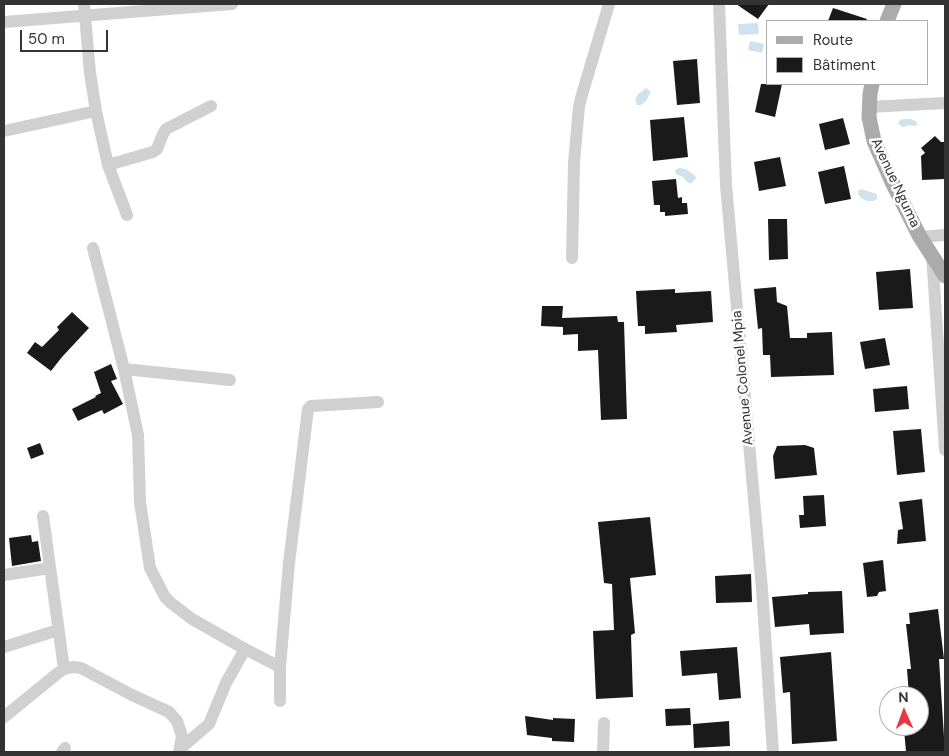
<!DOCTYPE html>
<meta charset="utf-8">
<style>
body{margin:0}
#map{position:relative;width:949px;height:756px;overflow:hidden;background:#fff;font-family:"DM Sans",sans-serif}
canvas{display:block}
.frame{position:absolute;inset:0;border:5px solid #333;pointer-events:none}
.legend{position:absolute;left:766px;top:20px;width:162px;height:65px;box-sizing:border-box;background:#fff;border:1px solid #adadad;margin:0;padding:6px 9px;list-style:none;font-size:15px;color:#333}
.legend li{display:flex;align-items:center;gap:10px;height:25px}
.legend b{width:25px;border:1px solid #adadad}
.north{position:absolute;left:879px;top:686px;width:50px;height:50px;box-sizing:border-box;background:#fff;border:1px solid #adadad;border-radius:50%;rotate:358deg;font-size:14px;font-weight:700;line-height:20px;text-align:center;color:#333}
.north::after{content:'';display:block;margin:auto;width:18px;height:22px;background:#e63946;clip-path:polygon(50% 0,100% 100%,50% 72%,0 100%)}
.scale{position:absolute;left:20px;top:30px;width:88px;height:22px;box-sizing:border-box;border:2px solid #333;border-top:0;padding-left:6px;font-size:15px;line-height:18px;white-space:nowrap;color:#333;-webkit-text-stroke:4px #fff;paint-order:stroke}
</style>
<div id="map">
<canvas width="949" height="756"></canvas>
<div class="frame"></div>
<ul class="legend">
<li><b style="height:6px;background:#ababab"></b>Route</li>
<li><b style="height:14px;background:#1a1a1a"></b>Bâtiment</li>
</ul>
<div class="north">N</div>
<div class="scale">50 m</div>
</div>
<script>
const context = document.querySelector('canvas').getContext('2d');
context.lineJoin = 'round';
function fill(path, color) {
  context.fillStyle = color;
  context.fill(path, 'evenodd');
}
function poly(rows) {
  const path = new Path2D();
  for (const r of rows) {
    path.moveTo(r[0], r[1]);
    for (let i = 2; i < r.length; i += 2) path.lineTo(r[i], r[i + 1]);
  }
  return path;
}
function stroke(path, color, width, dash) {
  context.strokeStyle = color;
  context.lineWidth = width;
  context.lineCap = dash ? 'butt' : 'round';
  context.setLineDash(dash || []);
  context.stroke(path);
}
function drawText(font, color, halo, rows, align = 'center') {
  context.font = font + ' "DM Sans",sans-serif';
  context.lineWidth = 5;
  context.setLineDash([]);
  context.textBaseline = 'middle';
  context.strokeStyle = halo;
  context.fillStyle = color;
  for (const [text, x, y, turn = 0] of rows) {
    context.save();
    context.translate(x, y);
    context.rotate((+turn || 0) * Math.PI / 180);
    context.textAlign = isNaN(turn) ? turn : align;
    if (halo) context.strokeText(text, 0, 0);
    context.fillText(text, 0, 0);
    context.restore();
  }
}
const water = poly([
 [758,23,759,34,739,35,738,24],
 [750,41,764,44,762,53,748,50],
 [646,88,651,92,646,101,641,105,637,105,635,100,638,94],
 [904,119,910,119,916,121,917,123,917,125,915,126,909,125,904,127,902,127,898,123,900,120],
 [680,168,686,169,695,176,696,178,692,183,688,183,683,177,676,174,675,172,676,169],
 [861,189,877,194,877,199,874,201,867,201,861,198,858,194,858,191]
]);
const building = poly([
 [736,4,769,4,758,19],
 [833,8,867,19,866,21,828,21],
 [697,59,700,103,677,105,673,61],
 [761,84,782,84,775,117,755,112],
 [684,117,688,157,653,161,650,120],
 [843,118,850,144,825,150,819,124],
 [935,136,941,142,945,142,945,179,922,180,921,156,925,153,921,148],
 [780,157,786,186,759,191,754,162],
 [844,166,851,199,825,204,818,172],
 [676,179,678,198,682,197,682,203,687,203,688,214,665,216,665,212,660,212,660,205,654,205,652,181],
 [768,219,787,219,788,259,769,260],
 [910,269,913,308,879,310,876,272],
 [776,287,777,302,787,306,790,338,807,338,807,333,832,332,834,375,771,377,770,355,763,355,762,328,758,329,754,289],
 [675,289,675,293,711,291,713,322,676,325,677,332,645,334,645,326,638,326,636,291],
 [542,306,563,306,562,318,617,316,618,322,624,322,627,419,601,420,598,350,578,351,578,334,563,335,563,327,541,326],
 [72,312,89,328,62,357,51,371,27,353,35,342,42,347,59,330,57,327],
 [885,338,890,365,865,369,860,342],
 [111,364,117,379,111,381,123,404,104,414,102,410,78,421,72,409,96,397,95,396,101,393,94,372],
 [907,386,909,409,875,412,873,389],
 [921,429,925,472,897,475,893,431],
 [40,443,44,454,31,459,27,448],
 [805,445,814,448,817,475,775,479,773,456,777,446],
 [824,495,826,526,800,528,799,515,804,515,803,496],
 [922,499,926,541,897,544,898,530,903,529,899,502],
 [650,517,656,575,630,578,635,633,631,635,633,697,596,699,593,631,614,630,612,584,604,583,598,522],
 [31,535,32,542,38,541,41,561,12,566,9,538],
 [883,560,886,591,879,592,877,596,867,597,863,563],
 [751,574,752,602,716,603,715,576],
 [842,591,844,633,810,635,809,624,775,627,772,597,808,594,808,592],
 [938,609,944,659,939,659,945,752,906,752,904,729,919,728,919,696,909,696,907,669,911,669,906,624,910,624,909,613],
 [737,647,741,698,719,700,717,673,682,676,680,651],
 [831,652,837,741,792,744,790,692,783,693,780,657],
 [690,708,691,725,666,726,665,709],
 [525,716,553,720,553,718,575,719,574,742,552,741,552,738,527,735],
 [729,721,730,746,694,748,693,724]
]);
const minor = poly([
 [84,4,90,73,96,111,108,165,127,215],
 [719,4,726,185,762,589,773,752],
 [4,22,232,4],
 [869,107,945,103],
 [4,131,96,111],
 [108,165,153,152,157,149,163,134,166,129,211,106],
 [920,237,945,235],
 [93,248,124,369,138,435,140,502,150,568,165,597,171,603,192,619,245,649,280,667],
 [932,254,945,450],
 [572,258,574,162,579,107,581,98,609,4],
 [124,369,230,380],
 [43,516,64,669],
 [4,575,50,568],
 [4,647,58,630],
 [280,701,280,667,289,563,308,409,311,406,378,402],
 [4,717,58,673,64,669,73,667,81,668,132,695,169,712,177,721,182,736,179,752],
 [180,749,209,724,226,683,245,649],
 [62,752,65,748],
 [603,752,604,723]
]);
const major = poly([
 [887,21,894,4],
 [872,84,870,94,869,117,874,141,892,182,920,237,945,276]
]);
const streetNames = [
 ["Avenue Nguma",895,183,65],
 ["Avenue Colonel Mpia",743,378,-95]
];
fill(water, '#cfe2ee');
fill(building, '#1a1a1a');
stroke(minor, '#d0d0d0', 12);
stroke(major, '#ababab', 15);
drawText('14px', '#333', '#fff', streetNames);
</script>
